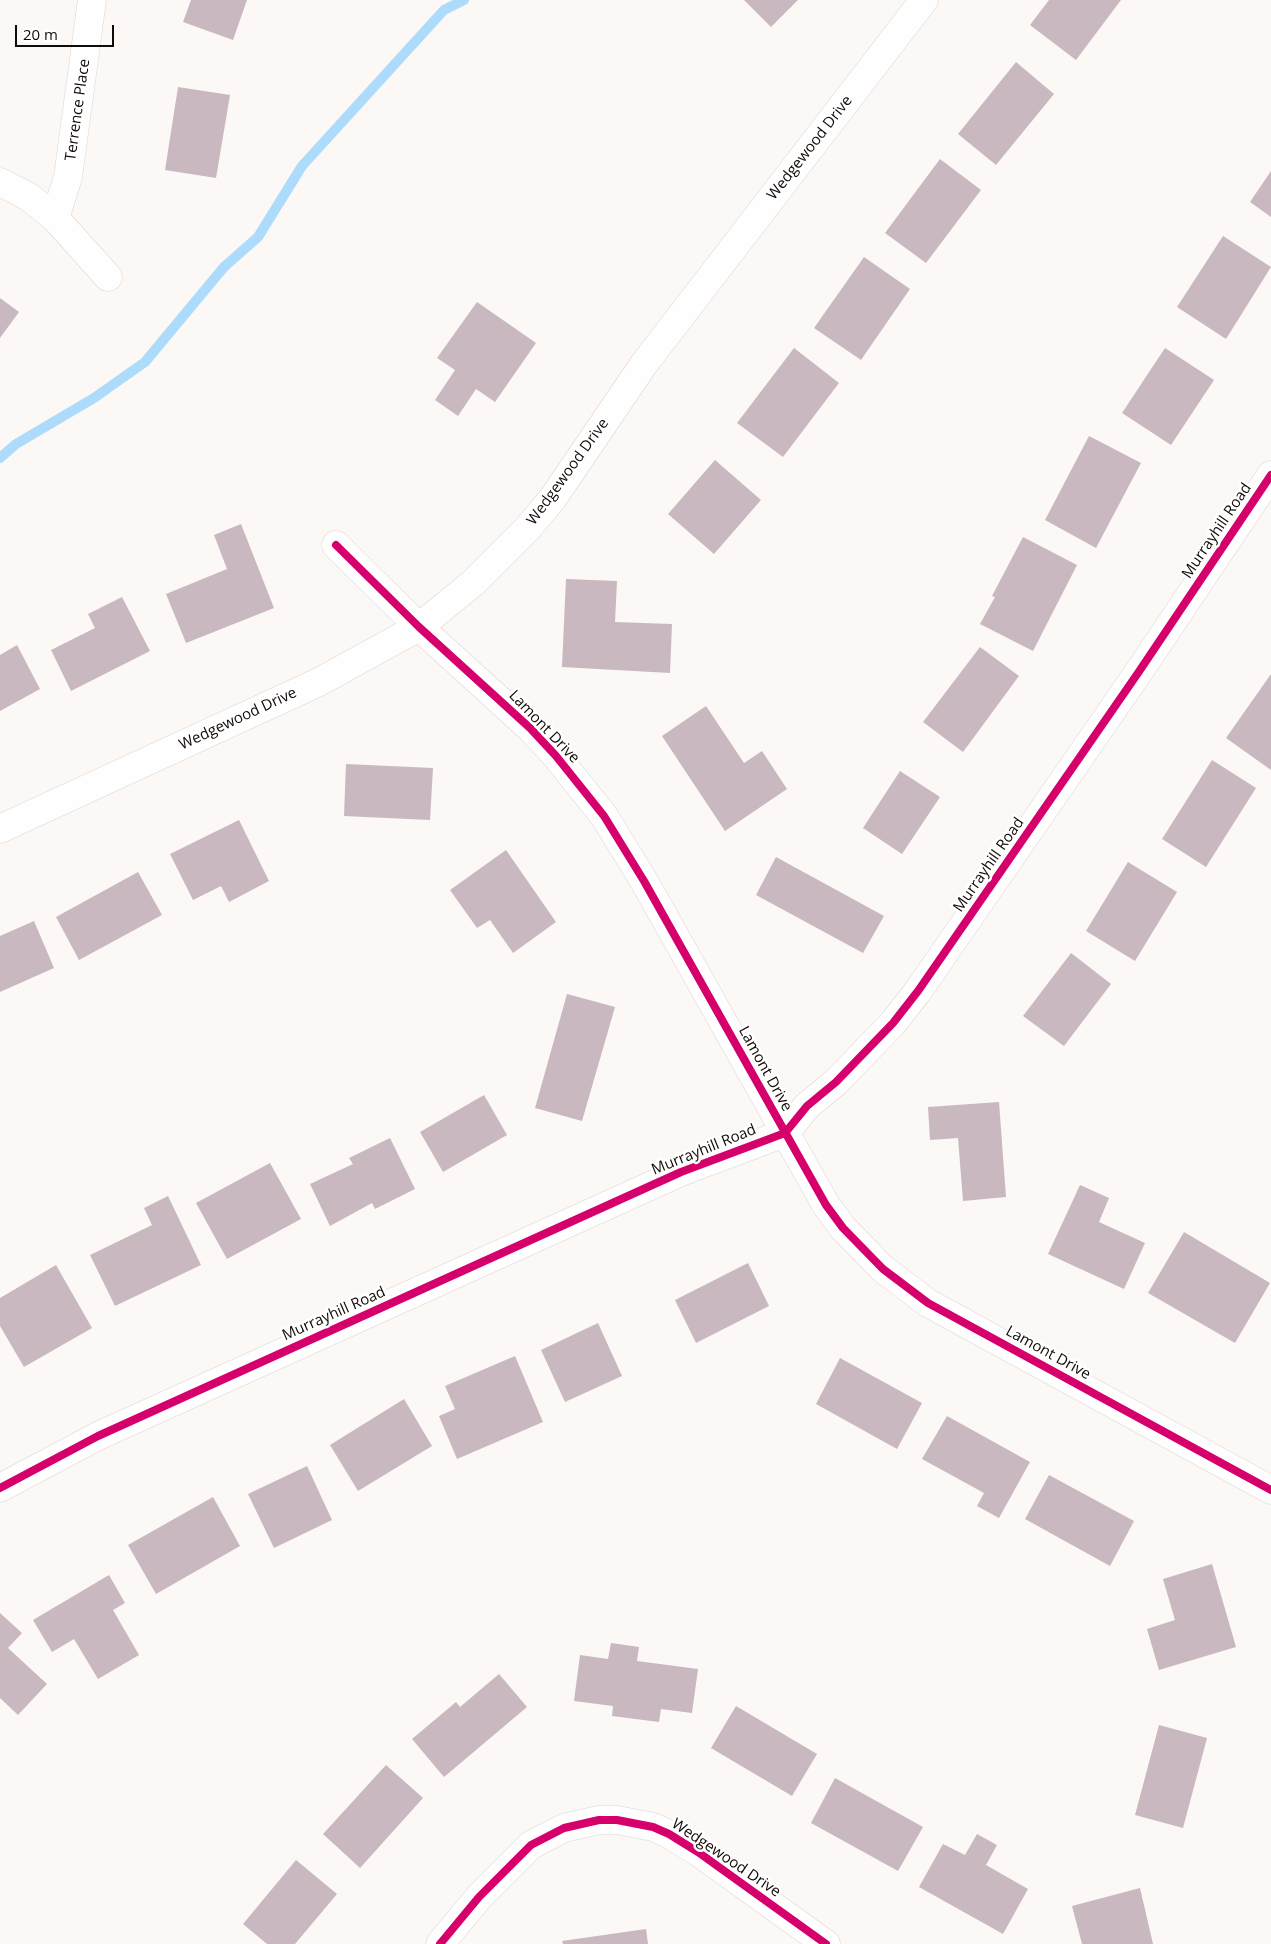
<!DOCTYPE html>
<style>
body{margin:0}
#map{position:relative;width:1271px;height:1944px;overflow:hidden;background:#fbf8f6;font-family:"Open Sans",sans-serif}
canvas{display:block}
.scale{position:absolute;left:15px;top:25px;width:99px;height:22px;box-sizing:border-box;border:2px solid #110a06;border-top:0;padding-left:6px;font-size:15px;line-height:18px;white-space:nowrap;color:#110a06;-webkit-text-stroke:4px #fff;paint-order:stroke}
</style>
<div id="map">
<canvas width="1271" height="1944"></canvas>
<div class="scale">20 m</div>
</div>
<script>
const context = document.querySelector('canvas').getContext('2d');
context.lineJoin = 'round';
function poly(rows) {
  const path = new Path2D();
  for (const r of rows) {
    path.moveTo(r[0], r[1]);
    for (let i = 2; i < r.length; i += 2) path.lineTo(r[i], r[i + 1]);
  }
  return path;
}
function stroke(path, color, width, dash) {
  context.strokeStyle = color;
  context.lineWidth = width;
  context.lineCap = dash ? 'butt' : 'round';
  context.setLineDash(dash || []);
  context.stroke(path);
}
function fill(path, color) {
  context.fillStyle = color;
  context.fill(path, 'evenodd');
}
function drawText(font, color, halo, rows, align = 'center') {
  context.font = font + ' "Open Sans",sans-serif';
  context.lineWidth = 5;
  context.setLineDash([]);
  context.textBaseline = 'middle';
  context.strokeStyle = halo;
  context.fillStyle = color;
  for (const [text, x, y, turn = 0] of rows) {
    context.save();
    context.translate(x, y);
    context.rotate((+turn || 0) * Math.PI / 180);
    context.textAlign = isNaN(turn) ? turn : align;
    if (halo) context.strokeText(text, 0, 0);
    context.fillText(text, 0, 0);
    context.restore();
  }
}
const stream = poly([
 [0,458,16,444,94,398,145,362,224,267,258,237,302,166,444,10,464,0]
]);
const building = poly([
 [191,0,247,0,233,40,183,22],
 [744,0,798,0,771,27],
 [1049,0,1121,0,1076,60,1030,25],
 [1016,62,1054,94,996,165,958,134],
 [178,87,230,95,216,178,165,170],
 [940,159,981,190,926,263,885,233],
 [1271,171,1271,217,1250,202],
 [1223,236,1271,267,1226,339,1177,307],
 [864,257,910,289,861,360,814,328],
 [0,298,19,312,0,338],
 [477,302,536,343,495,402,476,389,458,416,435,400,455,370,437,358],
 [794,348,839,383,783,457,737,423],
 [1165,348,1214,380,1171,445,1122,413],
 [1089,436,1141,463,1096,548,1045,520],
 [715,460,761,500,714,554,668,514],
 [241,524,274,608,186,643,166,594,227,569,214,535],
 [1023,537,1077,565,1033,651,980,624,995,597,992,596],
 [566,579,617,581,615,622,672,624,670,673,562,667],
 [122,597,150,651,71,691,51,650,95,628,88,614],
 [17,645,40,689,0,711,0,655],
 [980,647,1019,676,963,752,923,722],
 [1271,674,1271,770,1226,738],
 [706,706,744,763,762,751,787,789,725,831,662,736],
 [1212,760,1256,788,1206,867,1162,839],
 [346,764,433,768,430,820,344,816],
 [900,771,940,797,902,854,863,828],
 [239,820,269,881,229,902,221,886,193,900,170,854],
 [506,850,556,922,513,953,490,920,477,928,450,890],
 [776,857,884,916,863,953,756,895],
 [1128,862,1177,892,1135,961,1086,931],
 [138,872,162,915,79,960,56,917],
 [34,921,54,968,0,992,0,936],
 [1071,953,1111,984,1064,1046,1023,1016],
 [567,994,615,1007,582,1121,535,1108],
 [484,1095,507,1135,443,1172,420,1132],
 [999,1102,1006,1197,963,1201,958,1138,930,1140,928,1107],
 [390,1138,415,1189,375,1209,372,1203,330,1226,310,1184,353,1164,349,1158],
 [270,1163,301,1219,227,1259,196,1203],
 [1080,1185,1109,1198,1099,1222,1145,1243,1124,1289,1048,1254],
 [168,1196,201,1265,115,1306,90,1255,152,1225,144,1208],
 [1184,1232,1270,1283,1235,1343,1148,1293],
 [748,1263,769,1306,696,1343,675,1300],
 [56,1265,92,1328,24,1367,0,1326,0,1298],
 [598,1323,622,1376,565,1402,541,1350],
 [515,1356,543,1422,457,1459,439,1416,455,1409,445,1386],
 [840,1358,922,1403,897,1449,816,1404],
 [404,1399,432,1446,358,1491,330,1445],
 [947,1416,1030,1462,999,1518,977,1506,984,1493,922,1459],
 [307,1466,332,1520,274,1548,248,1494],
 [1049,1475,1134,1521,1110,1566,1025,1519],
 [213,1497,240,1546,156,1594,128,1545],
 [1212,1564,1236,1647,1159,1670,1147,1629,1175,1620,1163,1579],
 [109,1575,125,1603,113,1610,139,1655,98,1679,74,1639,52,1652,33,1620],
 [0,1613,22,1633,8,1648,47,1684,18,1715,0,1698],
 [611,1643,639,1647,637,1661,698,1669,692,1713,661,1709,659,1722,612,1716,613,1706,574,1701,580,1655,608,1659],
 [499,1674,527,1707,444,1777,412,1739,456,1702,460,1707],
 [736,1706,817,1754,792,1796,711,1748],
 [1159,1725,1207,1738,1183,1828,1135,1815],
 [386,1765,423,1798,360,1868,323,1834],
 [835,1778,923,1827,898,1871,811,1823],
 [977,1834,997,1845,986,1865,1028,1889,1003,1934,919,1887,943,1844,965,1855],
 [296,1860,337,1894,295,1944,267,1944,243,1924],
 [1140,1888,1153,1944,1082,1944,1072,1906],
 [646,1929,648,1944,563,1944,562,1941]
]);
const minor = poly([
 [0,182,29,197,55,218,108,277],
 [55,218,68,177,92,0],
 [336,545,419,627,530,728,556,756,604,816,644,881,826,1205,843,1228,883,1269,928,1303,1271,1490],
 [0,829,319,682,419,627,473,583,528,528,553,498,644,364,924,0],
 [0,1488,98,1436,681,1172,785,1133,807,1106,836,1082,893,1023,918,991,1138,673,1271,475],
 [440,1944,479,1897,531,1845,564,1828,599,1820,617,1820,653,1827,669,1834,698,1852,826,1944]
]);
const cycleway = poly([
 [336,545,419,627,530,728,556,756,604,816,644,881,826,1205,843,1228,883,1269,928,1303,1271,1490],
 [0,1488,98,1436,681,1172,785,1133,807,1106,836,1082,893,1023,918,991,1138,673,1271,475],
 [440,1944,479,1897,531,1845,564,1828,599,1820,617,1820,653,1827,669,1834,698,1852,826,1944]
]);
const streetNames = [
 ["Terrence Place",78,110,-82],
 ["Wedgewood Drive",810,148,-52],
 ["Wedgewood Drive",568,472,-54],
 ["Murrayhill Road",1217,531,-56],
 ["Wedgewood Drive",238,719,-25],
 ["Lamont Drive",544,727,46],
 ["Murrayhill Road",989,865,-55],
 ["Lamont Drive",765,1069,61],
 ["Murrayhill Road",704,1150,-22],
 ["Murrayhill Road",334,1314,-24],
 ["Lamont Drive",1048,1353,29],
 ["Wedgewood Drive",726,1858,34]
];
stroke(stream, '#addbfc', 10);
fill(building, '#c9b8c0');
stroke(minor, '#dbd5d1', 29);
stroke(minor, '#fefefe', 28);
stroke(cycleway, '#d6006c', 8);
drawText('15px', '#110a06', '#fff', streetNames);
</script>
